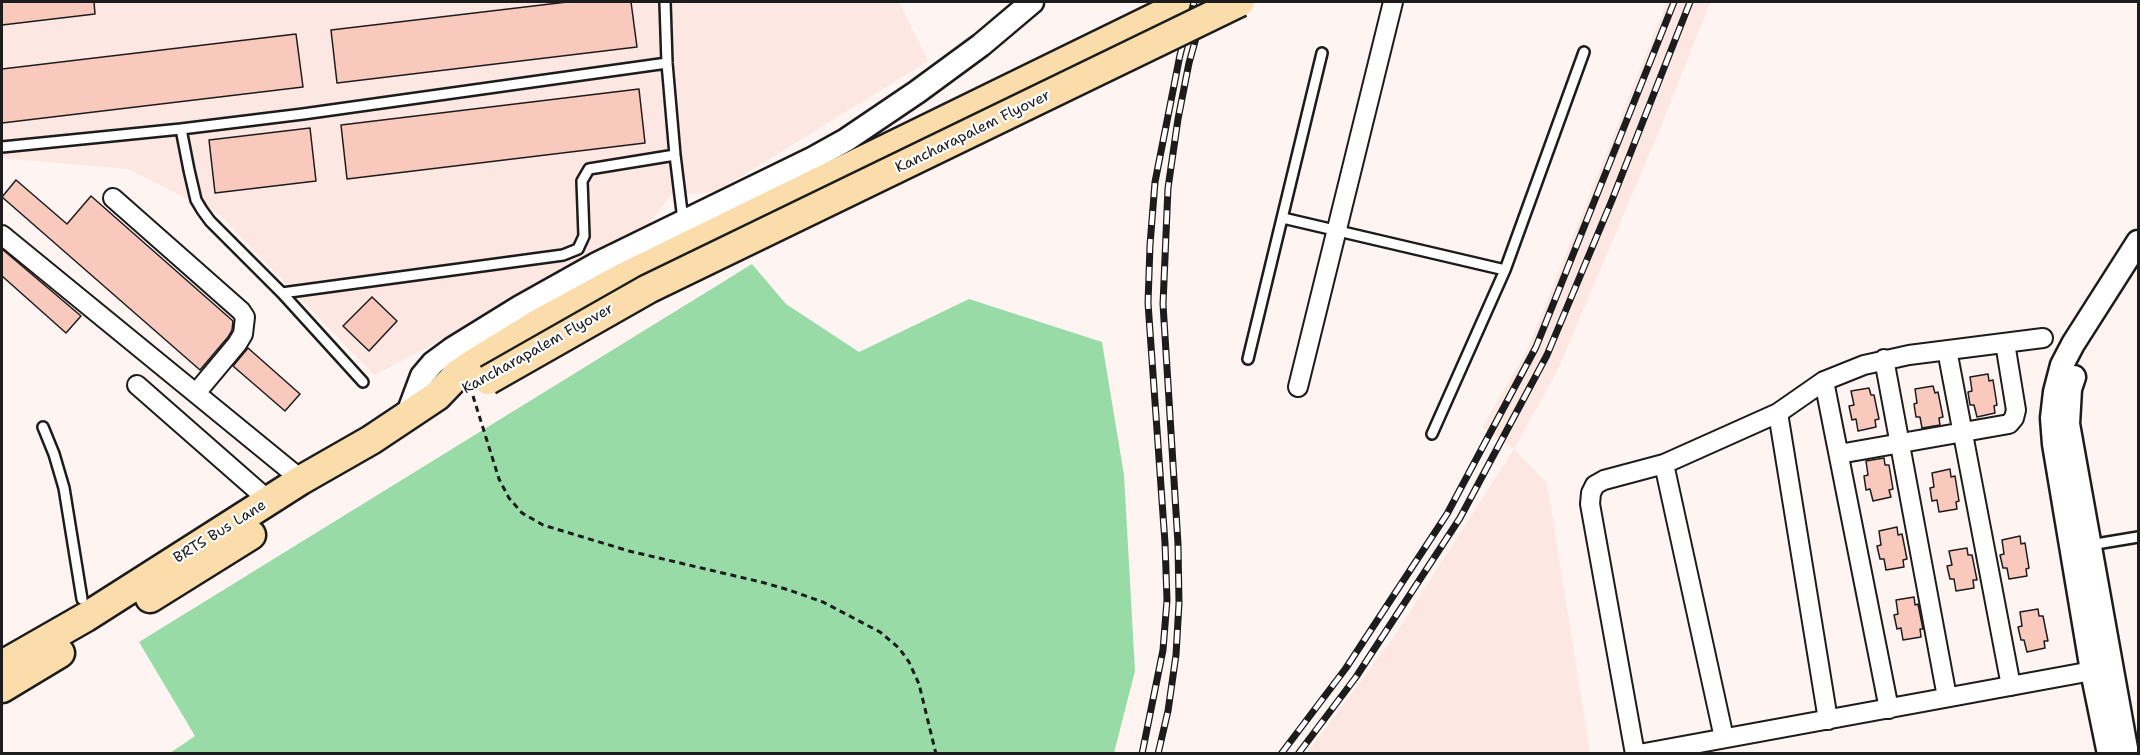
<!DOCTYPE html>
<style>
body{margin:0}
#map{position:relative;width:2140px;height:755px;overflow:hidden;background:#fef4f2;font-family:"Shantell Sans",sans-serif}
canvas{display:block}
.frame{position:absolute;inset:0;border:3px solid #1c1c1c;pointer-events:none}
</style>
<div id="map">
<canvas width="2140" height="755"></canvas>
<div class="frame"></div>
</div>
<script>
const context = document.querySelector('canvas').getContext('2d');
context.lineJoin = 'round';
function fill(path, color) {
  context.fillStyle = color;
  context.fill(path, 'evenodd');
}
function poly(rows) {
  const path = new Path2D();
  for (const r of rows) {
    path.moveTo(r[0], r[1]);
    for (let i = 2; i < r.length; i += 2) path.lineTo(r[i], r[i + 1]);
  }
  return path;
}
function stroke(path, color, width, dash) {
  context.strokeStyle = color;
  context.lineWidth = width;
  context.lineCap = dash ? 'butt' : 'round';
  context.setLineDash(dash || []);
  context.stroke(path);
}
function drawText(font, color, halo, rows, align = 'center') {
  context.font = font + ' "Shantell Sans",sans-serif';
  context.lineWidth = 4.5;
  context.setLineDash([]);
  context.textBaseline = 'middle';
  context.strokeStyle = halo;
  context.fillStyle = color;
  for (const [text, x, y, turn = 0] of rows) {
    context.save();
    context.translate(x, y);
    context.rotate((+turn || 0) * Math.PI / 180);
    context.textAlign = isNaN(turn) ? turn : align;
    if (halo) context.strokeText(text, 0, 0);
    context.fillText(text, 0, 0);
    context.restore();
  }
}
const built = poly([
 [2,2,899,2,928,61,716,192,670,195,646,229,539,289,374,375,221,216,128,169,2,158],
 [1667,2,1710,2,1662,124,1558,369,1514,449,1547,483,1590,753,1307,753,1393,638,1514,449,1482,427,1526,353]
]);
const green = poly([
 [752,264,786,304,859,352,969,299,1102,342,1124,475,1135,671,1114,753,170,753,195,736,139,642]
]);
const building = poly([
 [2,2,94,2,95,14,2,25,2,2],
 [567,2,631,2,637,47,337,83,331,30,567,2],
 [296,34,303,87,2,123,2,69,296,34],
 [639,89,645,143,347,179,341,125,639,89],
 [310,128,316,181,215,193,209,140,310,128],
 [16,180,67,224,91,196,233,321,232,330,228,337,200,370,2,197,16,180],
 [2,249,81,316,66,333,2,276,2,249],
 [372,297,397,321,369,351,343,326,372,297],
 [248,348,300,394,285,411,233,366,248,348],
 [1988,374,1989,381,1993,380,1997,405,1994,406,1995,413,1977,417,1974,405,1970,405,1968,392,1972,391,1970,377,1988,374],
 [1933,386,1935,393,1938,392,1943,417,1939,418,1940,425,1922,428,1920,417,1916,417,1914,404,1917,403,1915,389,1933,386],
 [1869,388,1871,395,1874,395,1879,419,1875,420,1876,427,1858,431,1856,419,1852,420,1849,406,1854,405,1851,391,1869,388],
 [1884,458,1885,465,1889,465,1893,489,1889,490,1891,497,1873,501,1870,489,1866,490,1864,476,1868,475,1866,461,1884,458],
 [1950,469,1951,477,1955,476,1959,501,1956,502,1957,509,1939,512,1937,500,1932,501,1930,488,1934,487,1932,473,1950,469],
 [1897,527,1898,535,1902,534,1907,559,1903,560,1904,567,1886,570,1884,559,1880,559,1877,546,1881,545,1879,531,1897,527],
 [2020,536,2021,544,2025,543,2029,568,2026,569,2027,576,2009,579,2007,568,2003,568,2000,555,2004,554,2002,540,2020,536],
 [1967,548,1968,555,1972,555,1977,580,1973,580,1974,588,1956,591,1954,579,1950,579,1947,566,1952,565,1949,551,1967,548],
 [1914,597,1915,605,1918,604,1923,629,1920,629,1921,637,1903,640,1901,628,1897,629,1894,615,1898,614,1896,600,1914,597],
 [2038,609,2039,616,2043,616,2048,641,2044,641,2045,648,2027,652,2024,640,2021,640,2018,627,2022,626,2020,612,2038,609]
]);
const path = poly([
 [473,396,499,479,509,498,522,513,543,525,629,551,761,582,789,590,823,602,880,632,899,648,909,662,919,684,936,754]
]);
const service = poly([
 [665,2,667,63,675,155,683,220],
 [181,129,303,114,667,63],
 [2,147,181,129,189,170,196,200,202,210,210,221,282,293,363,382],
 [1283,218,1505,270],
 [282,293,563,255,578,249,584,236,582,181,589,169,675,155],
 [1248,359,1322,53],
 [43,427,54,454,64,488,82,599],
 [1432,434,1505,270,1584,52],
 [2090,545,2138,537]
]);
const minor = poly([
 [113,198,241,311,245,317,243,334,237,344,196,393],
 [2,235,292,472],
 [1947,350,2011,686],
 [1884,359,1947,697],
 [1824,381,1889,709],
 [137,385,259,492],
 [1298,387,1393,2],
 [1778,413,1828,720],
 [1839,454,2009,424,2014,418,2016,410,2005,343],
 [1664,464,1724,738],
 [1635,754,1590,504,1591,493,1595,485,1604,480,1664,464,1778,413,1824,381,1864,365,1909,355,2043,338],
 [1639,754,2092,671]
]);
const tertiary = poly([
 [2074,377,2070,389,2068,424,2127,754],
 [407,416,422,376,433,363,452,349,520,307,595,265,810,160,846,140,917,92,981,45,1032,2],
 [2109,754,2092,671,2054,444,2052,418,2055,392,2062,365,2073,344,2138,242]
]);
const primary = poly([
 [150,598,251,535],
 [2,665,86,617,301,480,371,440,437,396,458,374,476,362,541,322,624,277,1187,2],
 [2,688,60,653]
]);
const rail = poly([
 [1142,754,1163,650,1167,600,1165,543,1148,303,1150,245,1155,182,1180,55,1194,2],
 [1158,754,1168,711,1176,655,1179,603,1178,544,1163,304,1168,188,1178,119,1189,63,1206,2],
 [1281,754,1346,668,1447,514,1536,347,1674,2],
 [1298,754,1356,677,1460,518,1547,355,1612,200,1690,2]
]);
const primaryBridge = poly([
 [488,380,648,289,1240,2]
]);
const streetNames = [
 ["Kancharapalem Flyover",973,132,-26],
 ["Kancharapalem Flyover",538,349,-29],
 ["BRTS Bus Lane",220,532,-32]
];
fill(built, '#fce7e2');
fill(green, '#98dba7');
fill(building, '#f8c9bc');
stroke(building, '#1c1c1c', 1.5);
stroke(service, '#1c1c1c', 14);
stroke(minor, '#1c1c1c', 22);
stroke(tertiary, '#1c1c1c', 27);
stroke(primary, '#1c1c1c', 33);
stroke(path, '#1c1c1c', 3, [6, 4.5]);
stroke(service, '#fff', 9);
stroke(minor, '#fff', 18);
stroke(tertiary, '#fff', 22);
stroke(primary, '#faddab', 28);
stroke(rail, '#1c1c1c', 7);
stroke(rail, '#fff', 4.5, [14]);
stroke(primaryBridge, '#1c1c1c', 33, []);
stroke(primaryBridge, '#faddab', 28);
drawText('15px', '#1c1c1c', '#fff', streetNames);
</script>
